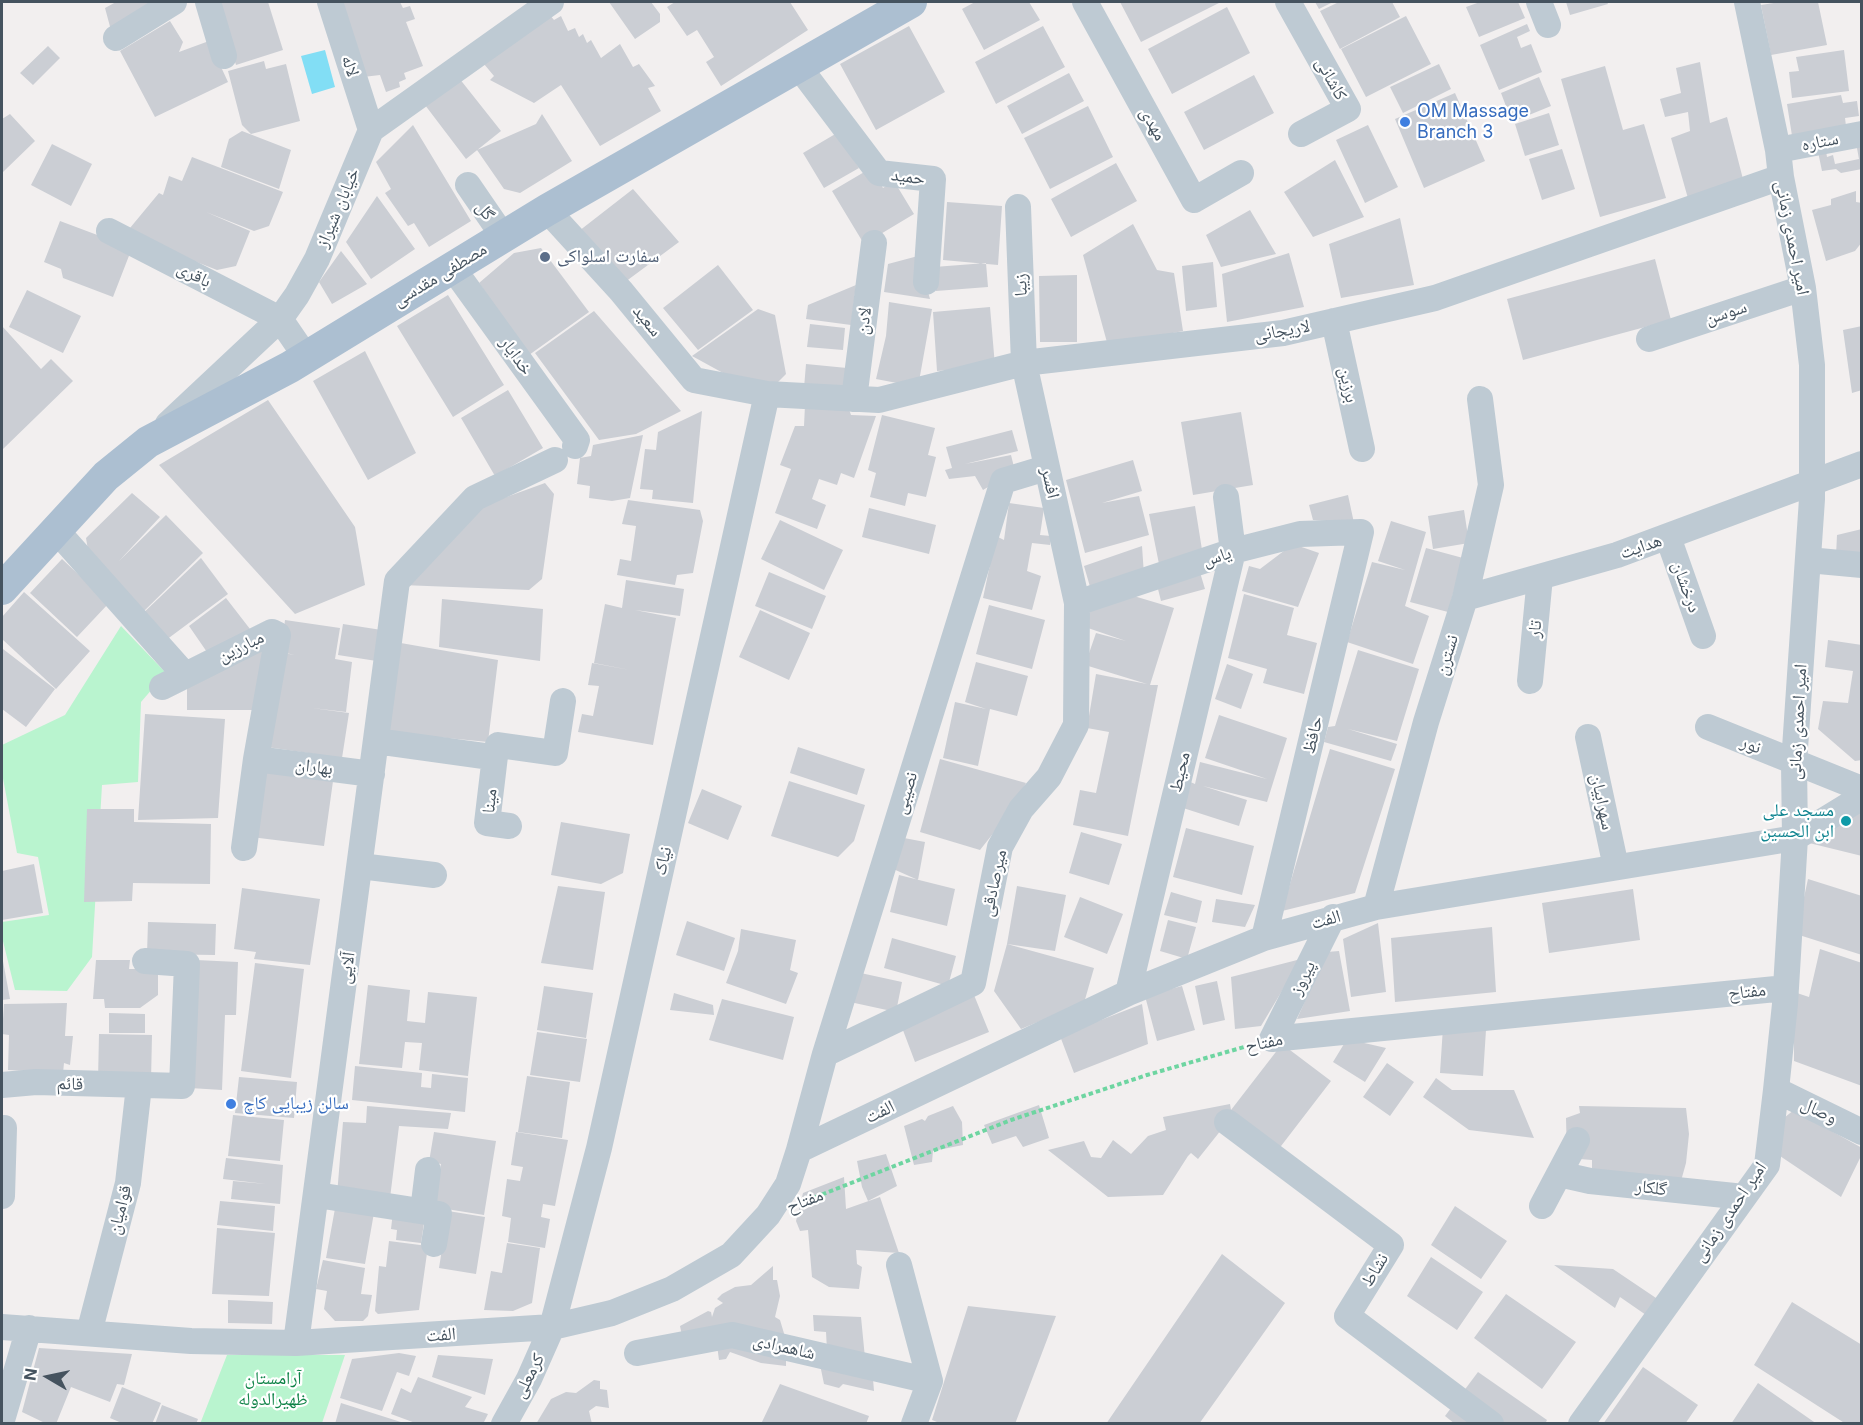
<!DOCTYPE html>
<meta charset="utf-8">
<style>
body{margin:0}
#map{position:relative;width:1863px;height:1425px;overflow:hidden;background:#f2efef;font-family:Inter,sans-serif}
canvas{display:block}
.frame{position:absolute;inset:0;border:3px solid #45535f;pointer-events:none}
.north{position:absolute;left:18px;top:1347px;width:60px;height:60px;-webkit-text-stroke:4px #fff;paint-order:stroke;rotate:279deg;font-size:16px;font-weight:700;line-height:24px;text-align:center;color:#45535f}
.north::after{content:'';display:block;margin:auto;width:21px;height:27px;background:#45535f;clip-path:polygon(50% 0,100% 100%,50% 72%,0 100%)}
</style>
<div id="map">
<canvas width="1863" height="1425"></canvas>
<div class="frame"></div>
<div class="north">N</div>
</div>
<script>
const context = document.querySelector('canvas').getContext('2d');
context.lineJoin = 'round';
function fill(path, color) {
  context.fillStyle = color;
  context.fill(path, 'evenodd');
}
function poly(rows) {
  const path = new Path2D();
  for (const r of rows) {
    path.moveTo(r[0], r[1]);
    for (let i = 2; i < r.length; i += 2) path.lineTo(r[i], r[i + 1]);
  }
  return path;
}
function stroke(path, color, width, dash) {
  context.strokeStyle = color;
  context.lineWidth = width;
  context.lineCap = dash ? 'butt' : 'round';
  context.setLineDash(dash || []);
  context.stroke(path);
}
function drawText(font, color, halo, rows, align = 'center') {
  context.font = font + ' Inter,"Noto Naskh Arabic",sans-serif';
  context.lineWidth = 4.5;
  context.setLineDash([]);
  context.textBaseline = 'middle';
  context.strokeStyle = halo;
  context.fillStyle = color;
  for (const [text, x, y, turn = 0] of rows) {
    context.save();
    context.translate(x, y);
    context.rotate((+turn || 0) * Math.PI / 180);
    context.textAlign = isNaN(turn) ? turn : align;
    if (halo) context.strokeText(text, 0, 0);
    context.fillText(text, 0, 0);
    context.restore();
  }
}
const green = poly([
 [121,626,166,673,141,702,138,782,102,785,92,957,67,991,15,990,2,937,2,922,49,915,38,857,17,853,2,773,2,745,65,715],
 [227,1355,345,1355,322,1423,200,1424]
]);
const water = poly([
 [325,50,335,87,312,94,301,56]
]);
const building = poly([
 [116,2,163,2,112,34,105,8],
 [217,2,268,2,283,50,236,65],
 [339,2,400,2,403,8,410,6,415,19,406,22,423,66,404,73,406,79,399,82,400,87,386,92,380,75,363,77],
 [609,2,651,2,660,14,660,22,635,39],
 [675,2,790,2,808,30,721,86,706,62,714,57,697,30,687,36,667,7],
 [975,2,1029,2,1040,20,984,50,962,9],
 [1120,2,1221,2,1141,42],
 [1315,2,1333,2,1319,9],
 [1339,2,1392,2,1400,17,1340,49,1320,11],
 [1480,2,1518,2,1525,18,1479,37,1466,7],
 [1566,2,1607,2,1608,4,1570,15],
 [1780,2,1818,2,1827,45,1771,55,1761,5],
 [1227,7,1250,53,1172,94,1148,49],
 [549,14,554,20,561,16,568,31,575,28,579,37,583,34,587,43,591,40,601,58,620,44,633,67,639,64,655,86,648,88,661,111,600,146,561,85,534,103,490,80,494,76,484,64],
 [1406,16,1431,64,1366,97,1341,49],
 [170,21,183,42,179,52,209,41,228,82,155,117,120,51],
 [1527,24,1530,31,1517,37,1521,48,1531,44,1542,72,1499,90,1480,45],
 [909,26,945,92,876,130,840,64],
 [1043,26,1065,67,996,104,975,62],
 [48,46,60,58,33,85,20,73],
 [1844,50,1849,91,1792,98,1789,72,1799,71,1796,57],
 [264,61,266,69,286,64,300,121,251,134,242,125,228,71],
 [1700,62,1710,123,1727,117,1744,183,1689,202,1671,138,1690,131,1688,112,1665,117,1660,99,1681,93,1676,68],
 [1439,64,1451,89,1403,113,1390,87],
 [1605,66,1623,130,1644,124,1666,198,1600,217,1561,79],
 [1069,73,1084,101,1022,134,1007,106],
 [1254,75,1274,113,1204,150,1184,112],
 [1539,77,1551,106,1512,122,1501,93],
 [459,78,501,131,466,159,425,105],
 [1455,93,1485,161,1424,188,1395,119],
 [1841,95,1843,103,1857,101,1859,116,1845,118,1847,134,1793,142,1787,104],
 [1088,106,1113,157,1050,189,1024,138],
 [1549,113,1559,145,1525,156,1515,124],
 [10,114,35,141,2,173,2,119],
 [542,114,572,161,520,193,504,189,477,150,536,124],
 [413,125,471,221,429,247,414,223,408,226,385,193,391,189,376,162],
 [1368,125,1398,187,1365,203,1336,140],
 [1862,130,1862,169,1841,173,1836,169,1822,171,1817,147,1825,145,1827,157,1833,155,1835,164,1859,159,1854,132],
 [242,131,291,150,279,189,221,167,229,139],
 [837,133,859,168,824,188,803,153],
 [52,144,92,164,71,206,31,185],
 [1562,149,1575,189,1542,200,1529,159],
 [192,157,283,192,269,226,254,231,206,212,250,231,236,266,217,270,125,234,159,193,163,195,169,176,182,181],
 [1335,160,1364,217,1313,237,1284,192],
 [1116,163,1137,201,1071,237,1051,199],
 [871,168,883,188,894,181,914,214,864,244,832,191],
 [633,189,679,242,621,285,579,231],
 [1856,191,1856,202,1862,203,1862,242,1855,251,1826,261,1812,210,1831,205,1831,199],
 [377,196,415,249,371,279,346,242],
 [947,202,1002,206,998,265,943,260],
 [1250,210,1276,254,1221,267,1206,235],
 [1400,218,1414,285,1341,298,1329,244],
 [60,221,132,248,113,297,63,278,61,269,44,262],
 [1133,224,1157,270,1174,273,1183,331,1108,346,1083,255],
 [541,248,589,312,529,355,479,283,514,253],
 [341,251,367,284,332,304,319,282],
 [1289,253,1304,307,1227,322,1222,274],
 [918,256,930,299,884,292,888,264],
 [1655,259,1671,320,1523,360,1507,299],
 [1213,262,1217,307,1186,311,1182,266],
 [986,263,988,287,936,291,934,267],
 [718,265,753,310,698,350,663,308],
 [1077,275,1077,342,1040,342,1039,276],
 [856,285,851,325,806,319,808,305],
 [27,290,81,316,63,353,9,327],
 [448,295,504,385,453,417,397,326],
 [889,302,932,309,918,387,876,379,886,336],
 [990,307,995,366,937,371,933,312],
 [758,309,775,315,786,374,775,385,745,385,692,356],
 [594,311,681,411,636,434,599,440,535,353],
 [810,324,845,328,843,350,807,347],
 [2,326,41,369,51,359,73,381,2,450],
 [1862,326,1862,390,1852,393,1843,330],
 [365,351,416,453,368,480,313,381],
 [806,364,847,368,845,392,804,388],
 [508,390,543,448,495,476,461,418],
 [268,400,355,527,365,585,295,614,159,465],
 [805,405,848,406,851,415,876,416,854,478,841,473,837,485,819,479,812,499,826,505,817,529,775,513,791,469,780,465,795,426,804,426],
 [702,411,693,503,652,499,653,490,640,489,645,449,656,450,658,432],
 [1241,412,1253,485,1193,495,1181,422],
 [882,415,935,428,928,455,936,457,926,497,908,493,905,506,870,497,876,473,868,470],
 [1012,430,1018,451,965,464,1011,455,1015,471,983,490,975,476,949,479,945,470,952,468,946,447],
 [643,435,630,498,612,501,589,498,590,486,577,484,580,458,591,456,593,445],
 [1133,460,1142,491,1102,503,1139,496,1149,535,1085,553,1066,480],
 [545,483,554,494,542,579,529,590,402,585,479,507],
 [132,493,160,517,119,561,166,515,203,553,142,613,89,556,86,538],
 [1348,495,1354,523,1313,520,1309,505],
 [628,500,700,510,703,521,693,573,677,575,675,585,617,575,620,559,631,561,636,526,622,524],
 [1009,503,1044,508,1040,535,1051,536,1050,545,1032,543,1027,571,1041,576,1032,610,983,598,996,536,1004,540],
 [1195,506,1203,556,1159,564,1149,514],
 [869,508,936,525,929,554,862,537],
 [1464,510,1469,543,1433,549,1428,516],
 [780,520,843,550,824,590,761,559],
 [1391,521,1426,532,1405,606,1429,616,1413,664,1347,642,1372,562,1405,570,1378,561],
 [1862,529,1862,556,1836,556,1837,535],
 [1293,544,1319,553,1298,607,1242,591,1249,566,1260,569],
 [1142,546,1144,575,1093,597,1084,566],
 [1426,548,1463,558,1448,612,1410,602],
 [201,558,228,594,162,643,138,618],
 [62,559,109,603,77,637,30,593],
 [1199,569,1205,589,1161,601,1156,581],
 [769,572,826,596,812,629,755,606],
 [626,580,684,589,680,616,635,610,676,618,653,745,578,732,582,714,593,716,599,686,588,685,592,663,630,670,594,663,605,604,622,608],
 [24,592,90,651,56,689,2,639,2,617],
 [1127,594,1174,608,1150,685,1158,685,1128,836,1073,825,1080,790,1096,793,1109,732,1087,728,1096,674,1147,684,1085,665,1096,633,1126,641,1085,627,1092,604],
 [1244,594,1294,608,1287,635,1317,643,1304,694,1263,683,1267,669,1228,658],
 [226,598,250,629,209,655,189,626],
 [442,599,543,609,540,661,439,647],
 [989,605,1045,620,1032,669,976,654],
 [760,610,810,633,789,680,739,657],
 [285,620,340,628,335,659,352,662,346,712,312,708,349,713,342,758,267,747,283,653,295,655,281,652],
 [343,624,388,631,383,662,338,655],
 [1828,640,1862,645,1862,760,1855,761,1818,729,1823,701,1848,703,1853,671,1825,667],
 [395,642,498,660,488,742,385,732],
 [270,644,253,710,187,710,187,680],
 [3,649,55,689,26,727,2,709],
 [1358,650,1419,669,1397,741,1348,729,1397,744,1391,761,1324,742,1328,727,1335,726],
 [976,662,1028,676,1017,716,990,709,978,766,943,758,955,702,986,709,965,702],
 [1227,664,1253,674,1241,709,1215,699],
 [145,714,225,719,218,818,138,820],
 [1219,715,1287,738,1267,802,1203,786,1247,800,1239,826,1180,807,1188,781,1195,784,1200,762,1267,779,1205,758],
 [798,747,865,769,857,795,790,773],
 [1330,749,1395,769,1355,893,1282,911],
 [940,759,1026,783,1010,812,980,850,920,832],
 [261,764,334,774,324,846,251,837],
 [789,781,865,805,854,841,838,857,771,836],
 [702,789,742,806,728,840,688,823],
 [1862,802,1862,856,1801,841],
 [87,809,134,809,134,822,211,824,210,884,133,883,132,901,84,902],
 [561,822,630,834,623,873,601,884,551,875],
 [1186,828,1254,846,1242,895,1173,877],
 [1081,832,1122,844,1109,885,1069,873],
 [904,838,925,842,918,880,891,868],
 [34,864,43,913,2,920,2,871],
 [899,875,955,889,947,926,890,912],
 [1808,879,1862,896,1862,955,1796,934],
 [558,886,605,892,593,970,541,963],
 [1017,886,1066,895,1055,951,1007,944,1094,968,1084,1003,1021,1029,994,991,1007,944],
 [242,888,320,899,310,965,254,959,256,952,234,949],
 [1633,889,1640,940,1549,953,1542,903],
 [1171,892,1202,901,1197,923,1164,915],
 [1080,897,1123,914,1107,954,1064,937],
 [1216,899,1255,905,1245,927,1212,922],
 [1168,920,1196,927,1187,959,1160,951],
 [687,921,735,938,724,971,676,955],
 [148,922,216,924,215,955,147,954],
 [1378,923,1386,992,1351,997,1343,939],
 [1492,927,1496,992,1395,1002,1391,938],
 [741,929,796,940,790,970,798,973,786,1004,726,983,738,951],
 [892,938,956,956,948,986,884,968],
 [1820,949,1862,963,1862,1086,1794,1061,1794,992,1809,997],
 [1339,951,1350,1011,1297,1019,1327,952],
 [1301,959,1261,1026,1235,1029,1231,977],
 [96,960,130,960,129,969,158,969,158,995,140,1008,105,1008,104,999,93,999],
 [196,960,238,962,236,1015,225,1015,222,1090,190,1088],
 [3,961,10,999,2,1000,2,961],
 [255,963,304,969,291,1078,241,1071],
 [856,972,902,982,896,1012,850,1002],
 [1217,981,1225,1020,1203,1025,1195,986],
 [368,985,410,990,407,1021,425,1023,428,992,477,997,468,1076,419,1070,422,1043,405,1042,402,1068,359,1064],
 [544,986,593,993,586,1038,537,1030],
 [1182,986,1195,1030,1157,1041,1145,996],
 [674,993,713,1005,714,1015,670,1010],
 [974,995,989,1032,915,1062,901,1025],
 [722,999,794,1017,783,1060,709,1040],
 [67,1003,65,1036,73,1036,70,1065,64,1063,63,1073,8,1070,9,1035,2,1034,4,1004],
 [1142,1004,1148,1044,1074,1073,1060,1036],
 [109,1013,145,1014,145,1033,109,1033],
 [1443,1027,1486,1030,1483,1076,1440,1073],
 [537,1032,587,1039,580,1082,530,1075],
 [99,1034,152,1035,151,1081,98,1080],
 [1347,1039,1386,1048,1365,1082,1333,1062],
 [1282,1044,1331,1081,1278,1150,1233,1115,1198,1159,1191,1153,1188,1156,1163,1195,1108,1197,1048,1150,1084,1141,1091,1157,1101,1158,1113,1140,1131,1154,1148,1136,1166,1130,1163,1117,1230,1104,1231,1110],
 [1387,1063,1414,1082,1390,1116,1363,1097],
 [355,1066,422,1073,421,1087,431,1088,432,1074,468,1078,465,1112,352,1100],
 [527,1076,570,1082,562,1138,518,1132],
 [239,1077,297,1082,294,1118,235,1113],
 [1436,1078,1452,1090,1514,1090,1534,1138,1469,1130,1423,1097],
 [1039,1105,1049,1138,1023,1147,1016,1136,992,1144,984,1125],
 [367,1106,451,1113,448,1129,399,1126,390,1198,337,1195,343,1122,366,1123],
 [953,1106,962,1122,963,1145,933,1151,932,1162,914,1165,904,1126,922,1119,925,1121,928,1116],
 [1579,1106,1686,1108,1689,1134,1686,1163,1679,1188,1592,1178,1592,1160,1567,1158,1566,1118,1580,1113],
 [1794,1110,1862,1148,1862,1154,1841,1197,1777,1154,1780,1121],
 [233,1115,284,1120,280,1161,228,1156],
 [434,1132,496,1141,484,1215,434,1207,441,1164,429,1162],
 [516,1132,568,1140,555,1206,543,1204,541,1217,550,1219,545,1248,508,1242,511,1218,502,1216,507,1179,520,1181,523,1167,511,1165],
 [886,1154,897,1186,868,1201,862,1187,857,1161],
 [226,1158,283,1165,280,1204,231,1199,233,1181,266,1184,223,1179],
 [844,1177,846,1209,880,1197,899,1253,856,1250,857,1264,862,1267,859,1289,829,1287,812,1277,808,1230,800,1231,796,1221,803,1193],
 [220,1201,275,1206,273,1231,217,1225],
 [336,1203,375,1207,365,1264,326,1258],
 [1455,1206,1507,1241,1481,1279,1431,1245],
 [448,1211,485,1217,476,1274,439,1268],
 [393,1212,425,1216,421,1243,396,1240,397,1230,391,1229],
 [217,1228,275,1233,269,1296,212,1294],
 [389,1241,428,1246,419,1310,378,1314,375,1311,379,1266,386,1267],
 [507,1243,540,1248,532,1303,513,1311,484,1310,491,1271,502,1273],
 [1222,1254,1285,1303,1199,1424,1106,1424],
 [1431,1257,1483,1292,1457,1330,1407,1296],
 [323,1260,365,1268,361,1294,372,1295,368,1316,363,1321,335,1321,324,1309,327,1291,316,1289],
 [1554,1265,1613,1269,1659,1300,1646,1315,1620,1297,1615,1308],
 [773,1266,773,1280,777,1280,780,1296,775,1317,780,1320,786,1340,786,1366,761,1363,730,1352,726,1359,719,1360,716,1338,712,1341,712,1352,685,1351,680,1326,708,1311,711,1312,712,1317,715,1308,723,1303,717,1299,722,1294,735,1287,751,1285],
 [1506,1294,1576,1342,1542,1389,1474,1338],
 [228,1300,273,1302,272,1324,228,1323],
 [1792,1302,1862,1345,1862,1424,1846,1424,1754,1365],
 [968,1306,1056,1316,1015,1424,942,1424,932,1420],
 [813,1315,861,1317,865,1358,871,1355,874,1391,843,1384,839,1388,824,1384,817,1350,827,1350,826,1332,814,1331],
 [39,1348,132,1354,124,1385,117,1384,110,1402,71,1387,56,1424,47,1424,22,1412],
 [399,1353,416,1356,409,1376,397,1372,382,1411,340,1398,352,1359],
 [438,1355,493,1359,485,1395,432,1377],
 [1643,1367,1698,1405,1685,1424,1603,1424],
 [1478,1372,1547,1420,1545,1424,1455,1424,1445,1416],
 [418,1377,472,1397,465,1407,488,1414,483,1424,418,1424,391,1414,401,1388,411,1393],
 [594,1380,600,1381,600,1389,607,1390,609,1408,596,1406,589,1411,592,1424,536,1424,551,1399,566,1392,576,1393],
 [1758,1383,1817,1424,1731,1424],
 [780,1384,869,1416,866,1424,761,1424],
 [122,1387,161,1403,152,1424,124,1424,110,1418],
 [341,1403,404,1423,404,1424,335,1424],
 [162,1405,198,1419,196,1424,155,1424]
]);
const path = poly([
 [808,1200,1011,1120,1147,1075,1251,1045]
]);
const minor = poly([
 [208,2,224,56],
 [330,2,371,130],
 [1085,2,1194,200,1241,173],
 [1288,2,1348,109,1301,134],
 [1539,2,1548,25],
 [116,38,174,2],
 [799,67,879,173,933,179,926,282],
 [1778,150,1862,134],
 [468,185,503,236],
 [547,210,621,291,694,380,767,394,879,400,1024,363,1283,333,1435,298,1781,177],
 [109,231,280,319,306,357],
 [452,267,577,440,575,446],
 [1334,321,1362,449],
 [1649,339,1803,288],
 [854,399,874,243],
 [168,424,280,319,297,295,317,259,371,130,551,2],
 [55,529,185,675],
 [1668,537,1703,636],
 [1808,560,1862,565],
 [1465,598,1617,555,1862,464],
 [1077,603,1233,551,1300,534,1361,532,1264,938],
 [1530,681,1540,577],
 [162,687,272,632,278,635,256,759,244,848],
 [1708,727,1862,789],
 [1588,737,1616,867],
 [376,741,491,757,495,756,498,745,555,753,563,701],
 [495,756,487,823,509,826],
 [256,759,372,774],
 [360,866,434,875],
 [1376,907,1426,722,1465,598,1491,485,1480,399],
 [1128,993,1233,551,1226,497],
 [1272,1039,1786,988],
 [1272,1039,1333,917],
 [825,1054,973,983,1000,847,1021,809,1049,777,1076,725,1077,603,1024,363,1018,207],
 [2,1085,36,1082,182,1086,187,964,145,961],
 [1776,1090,1862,1132],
 [1227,1122,1391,1245,1347,1316,1491,1424],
 [799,1150,825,1054,1003,481,1046,468],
 [1559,1174,1590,1181,1744,1197],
 [317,1195,439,1214,434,1244],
 [2,1196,4,1128],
 [1542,1206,1577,1140],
 [423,1211,428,1170],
 [899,1265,930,1381],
 [2,1327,191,1341,296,1343,552,1327,612,1313,672,1289,731,1255,768,1215,788,1184,799,1150,1128,993,1264,938,1376,907,1795,838,1862,797],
 [89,1333,128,1183,139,1086],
 [296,1343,397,581,475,498,555,460],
 [637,1353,732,1335,930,1381,914,1424],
 [2,1420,29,1328],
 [504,1424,529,1379,552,1327,599,1148,767,394],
 [1581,1424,1767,1165,1776,1090,1785,1004,1795,838,1794,763,1812,499,1812,365,1803,288,1781,177,1778,150,1747,2]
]);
const major = poly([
 [2,589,106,476,148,442,290,367,547,210,911,2]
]);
const markers = [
 [1405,122,6,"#3f7fe0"],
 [545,257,6,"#5c6f8a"],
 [1846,821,6,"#0f9aa8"],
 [231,1104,6,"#3f7fe0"]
];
const streetNames = [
 ["لاله",350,66,72],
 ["کاشانی",1331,79,61],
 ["مهدی",1153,124,61],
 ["ستاره",1820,142,-11],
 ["حمید",908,177,8],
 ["خیابان شیراز",338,208,-67],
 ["گل",485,211,55],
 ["امیر احمدی زمانی",1792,238,79],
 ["باقری",194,275,27],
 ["مصطفی مقدسی",440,275,-31],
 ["زیبا",1021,285,-92],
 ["سوسن",1726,313,-18],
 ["سعید",647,321,51],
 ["لادن",864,321,-83],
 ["لاریجانی",1282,331,-10],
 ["خدایار",516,356,54],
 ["برزین",1348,385,78],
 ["افسر",1050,483,77],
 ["هدایت",1641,547,-19],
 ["یاس",1217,557,-18],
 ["درخشان",1686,587,70],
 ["تار",1535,629,-84],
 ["مبارزین",241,647,-26],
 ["نسترن",1447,655,-73],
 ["امیر احمدی زمانی",1798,722,-87],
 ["حافظ",1313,735,-77],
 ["نور",1751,745,22],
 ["بهاران",314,767,7],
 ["محیط",1180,772,-77],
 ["نصیبی",906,793,-73],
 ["مینا",490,801,-84],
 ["سهرابیان",1602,802,78],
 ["نیاک",663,861,-77],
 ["میرصادقی",994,883,-78],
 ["الفت",1326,920,-16],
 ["آلایی",347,968,-82],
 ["پیروز",1303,978,-64],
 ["مفتاح",1747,992,-6],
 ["مفتاح",1264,1043,-12],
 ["قائم",70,1084,2],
 ["وصال",1819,1111,26],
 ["الفت",880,1112,-26],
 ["گلکار",1651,1188,7],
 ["مفتاح",805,1201,-21],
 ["قوامیان",120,1210,-76],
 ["امیر احمدی زمانی",1730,1212,-56],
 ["نشاط",1375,1270,-59],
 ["الفت",441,1335,-4],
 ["شاهمرادی",784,1347,13],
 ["کرمعلی",529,1376,-63]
];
const shopNames = [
 ["OM Massage",1417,112],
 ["Branch 3",1417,133],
 ["سالن زیبایی کاچ",243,1104]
];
const serviceNames = [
 ["سفارت اسلواکی",557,257]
];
const cultureNames = [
 ["مسجد علی",1834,811],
 ["ابن الحسین",1834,832]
];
const parkNames = [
 ["آرامستان",273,1379],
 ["ظهیرالدوله",273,1400]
];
fill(green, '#b9f4cf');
fill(water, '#82def5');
fill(building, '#cbced4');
stroke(path, '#6ed5a1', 4, [4.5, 3]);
stroke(minor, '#becad3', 26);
stroke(major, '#acbfd1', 32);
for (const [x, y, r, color] of markers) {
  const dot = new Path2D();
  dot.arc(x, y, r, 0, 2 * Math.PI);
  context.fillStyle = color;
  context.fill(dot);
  stroke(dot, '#fff', 2);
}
drawText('18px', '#45535f', '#fff', streetNames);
drawText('18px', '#366cbe', '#fff', shopNames, 'left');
drawText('18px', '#4e5e75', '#fff', serviceNames, 'left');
drawText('18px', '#0d838f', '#fff', cultureNames, 'right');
drawText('18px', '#0e8347', '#fff', parkNames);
</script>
